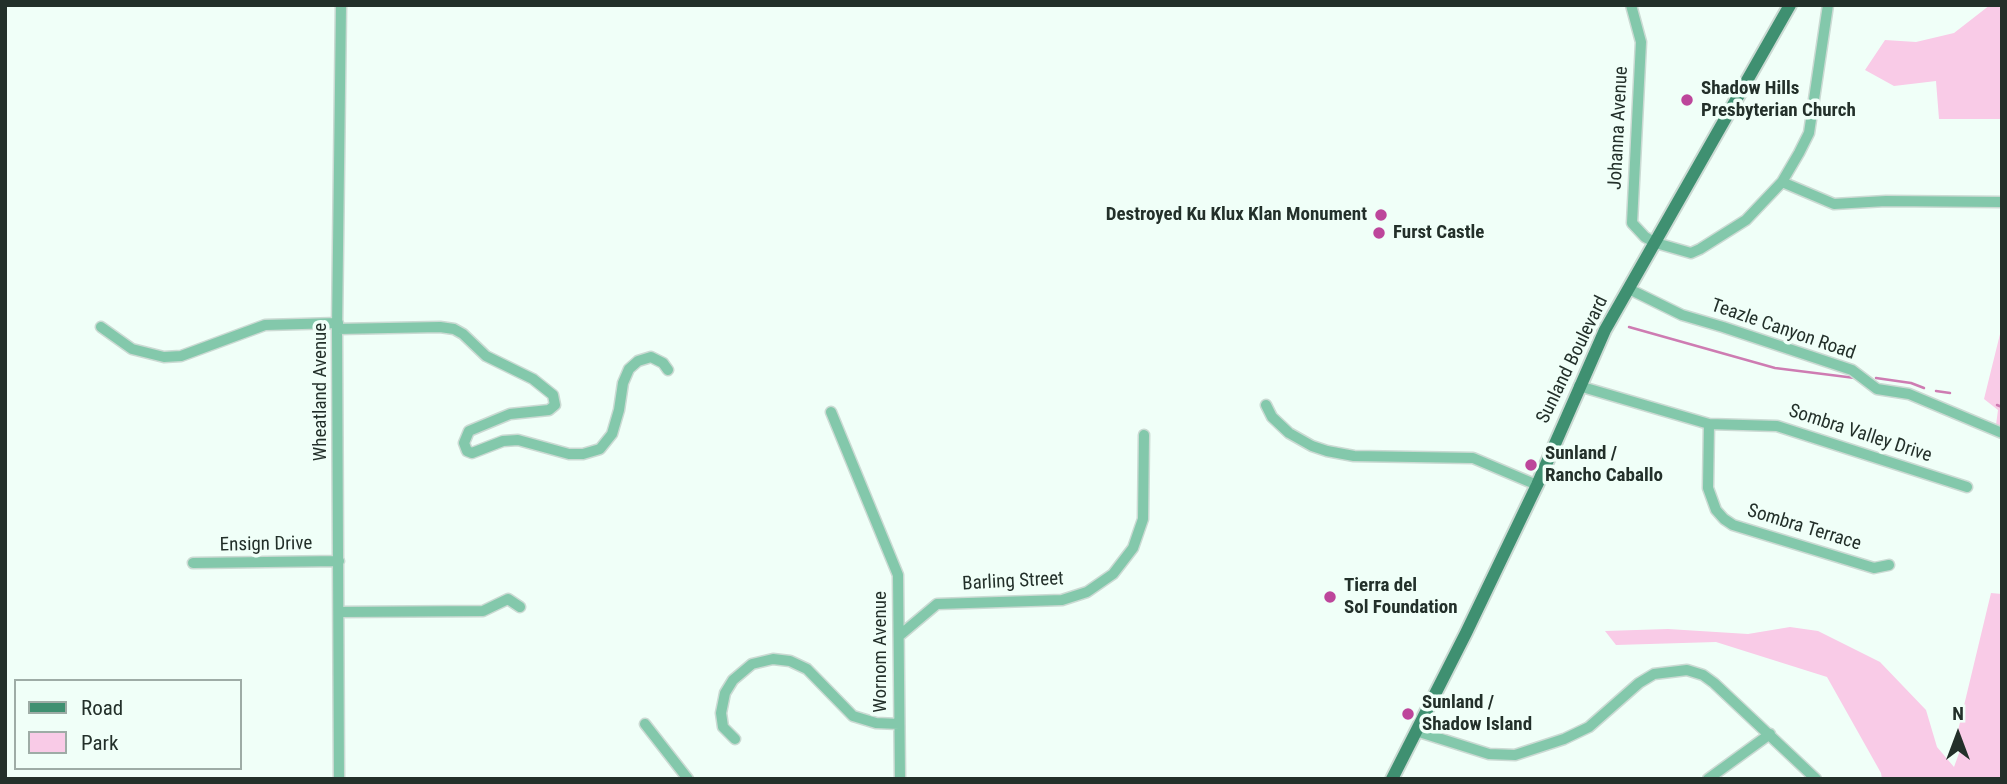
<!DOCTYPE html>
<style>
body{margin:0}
#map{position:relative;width:2007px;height:784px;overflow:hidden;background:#f0fff8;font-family:"Roboto Condensed",sans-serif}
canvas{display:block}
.frame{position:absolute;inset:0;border:7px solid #23302a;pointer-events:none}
.legend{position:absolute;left:14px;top:679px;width:228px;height:91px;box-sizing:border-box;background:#f0fff8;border:2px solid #9eaca6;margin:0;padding:9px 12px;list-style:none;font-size:21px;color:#23302a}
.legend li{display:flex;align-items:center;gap:14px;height:35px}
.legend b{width:35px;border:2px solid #9eaca6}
.north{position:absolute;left:1923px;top:700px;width:70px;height:70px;-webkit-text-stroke:5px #f0fff8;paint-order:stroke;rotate:0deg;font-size:19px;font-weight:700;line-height:28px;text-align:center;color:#23302a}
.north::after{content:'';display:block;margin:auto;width:24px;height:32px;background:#23302a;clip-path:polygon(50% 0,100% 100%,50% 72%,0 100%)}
</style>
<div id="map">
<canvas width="2007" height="784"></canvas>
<div class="frame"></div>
<ul class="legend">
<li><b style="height:9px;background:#3f9071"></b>Road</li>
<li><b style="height:19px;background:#f9cbe7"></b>Park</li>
</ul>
<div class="north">N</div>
</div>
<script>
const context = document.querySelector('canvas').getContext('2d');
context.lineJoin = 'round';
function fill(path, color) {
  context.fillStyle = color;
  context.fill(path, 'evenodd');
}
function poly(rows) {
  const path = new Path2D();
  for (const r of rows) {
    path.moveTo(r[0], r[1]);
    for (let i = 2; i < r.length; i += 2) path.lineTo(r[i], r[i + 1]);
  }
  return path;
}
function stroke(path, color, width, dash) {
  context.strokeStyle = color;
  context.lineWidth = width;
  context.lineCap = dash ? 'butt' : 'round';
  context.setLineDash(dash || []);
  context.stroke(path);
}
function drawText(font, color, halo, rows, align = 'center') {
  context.font = font + ' "Roboto Condensed",sans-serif';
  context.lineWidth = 7;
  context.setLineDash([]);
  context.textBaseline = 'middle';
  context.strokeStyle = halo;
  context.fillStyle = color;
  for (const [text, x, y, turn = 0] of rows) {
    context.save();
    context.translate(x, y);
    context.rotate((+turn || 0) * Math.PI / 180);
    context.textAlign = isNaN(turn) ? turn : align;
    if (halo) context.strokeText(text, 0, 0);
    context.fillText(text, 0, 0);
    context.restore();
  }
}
const green = poly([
 [1990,5,2002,5,2002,119,1939,119,1936,81,1894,86,1865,70,1885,40,1916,42,1954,33],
 [2002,326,2002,428,1996,425,1998,410,1984,399],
 [1991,593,2002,594,2002,779,1882,779,1881,773,1827,677,1716,642,1616,645,1605,631,1668,629,1748,634,1790,627,1818,631,1880,662,1926,710,1937,747,1954,767,1962,745,1955,743]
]);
const stream = poly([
 [1629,327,1775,368,1855,378],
 [1876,378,1911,383,1924,388],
 [1936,391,1950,393],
 [1997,405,2002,407]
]);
const minor = poly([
 [1631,5,1641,42,1632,223,1645,237,1656,243,1691,253,1700,249,1746,220,1782,182,1799,153,1809,133,1828,5],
 [1782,182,1834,204,1886,201,2002,202],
 [1629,289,1682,315,1723,327,1852,370,1877,389,1909,394,2002,433],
 [101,327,132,349,164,357,181,356,265,325,338,323],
 [337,329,440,327,454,329,463,334,486,356,533,379,553,395,555,405,549,410,510,414,469,431,464,443,467,451,472,453,503,441,518,440,569,454,583,454,600,449,612,434,619,410,623,383,629,369,638,361,651,357,663,363,668,370],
 [1579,386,1709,424,1777,426,1967,487],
 [1266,405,1272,417,1289,433,1312,446,1327,451,1354,456,1473,458,1537,485],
 [831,412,898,575,900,779],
 [1709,424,1708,488,1716,510,1724,519,1733,525,1874,568,1889,565],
 [193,563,339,561],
 [339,612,483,611,508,599,520,607],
 [899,636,937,604,1062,600,1087,592,1113,574,1133,548,1143,519,1144,435],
 [645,724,688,779],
 [1416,731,1489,754,1515,755,1564,739,1589,727,1639,683,1654,674,1687,670,1703,675,1714,683,1816,779],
 [735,739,723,727,721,713,725,693,733,680,752,664,773,659,790,661,807,669,853,716,876,723,899,724],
 [339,779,337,329,341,5],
 [1708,779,1770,734]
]);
const major = poly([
 [1392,779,1466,633,1537,485,1605,330,1790,5]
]);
const markers = [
 [1687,100,7,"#bd469b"],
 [1381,215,7,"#bd469b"],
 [1379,233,7,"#bd469b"],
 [1531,465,7,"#bd469b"],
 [1330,597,7,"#bd469b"],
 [1408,714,7,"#bd469b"]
];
const poiNames = [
 ["Shadow Hills",1701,89],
 ["Presbyterian Church",1701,111],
 ["Destroyed Ku Klux Klan Monument",1367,215,"right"],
 ["Furst Castle",1393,233],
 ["Sunland /",1545,454],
 ["Rancho Caballo",1545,476],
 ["Tierra del",1344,586],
 ["Sol Foundation",1344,608],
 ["Sunland /",1422,703],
 ["Shadow Island",1422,725]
];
const streetNames = [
 ["Johanna Avenue",1619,128,-87],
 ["Teazle Canyon Road",1783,330,19],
 ["Sunland Boulevard",1573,360,-64],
 ["Wheatland Avenue",321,392,-90],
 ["Sombra Valley Drive",1860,434,18],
 ["Sombra Terrace",1804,528,17],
 ["Ensign Drive",266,545,-1],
 ["Barling Street",1013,582,-3],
 ["Wornom Avenue",881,652,-90]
];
fill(green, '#f9cbe7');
stroke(stream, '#ce7cb2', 2.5);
stroke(minor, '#cbdad3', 13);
stroke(major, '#cbdad3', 16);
stroke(minor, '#83c8ab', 10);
stroke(major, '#3f9071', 12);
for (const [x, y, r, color] of markers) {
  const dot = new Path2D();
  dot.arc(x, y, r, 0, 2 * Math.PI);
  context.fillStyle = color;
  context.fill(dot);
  stroke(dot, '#f0fff8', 2.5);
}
drawText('bold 19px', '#23302a', '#f0fff8', poiNames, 'left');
drawText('19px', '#23302a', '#f0fff8', streetNames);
</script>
